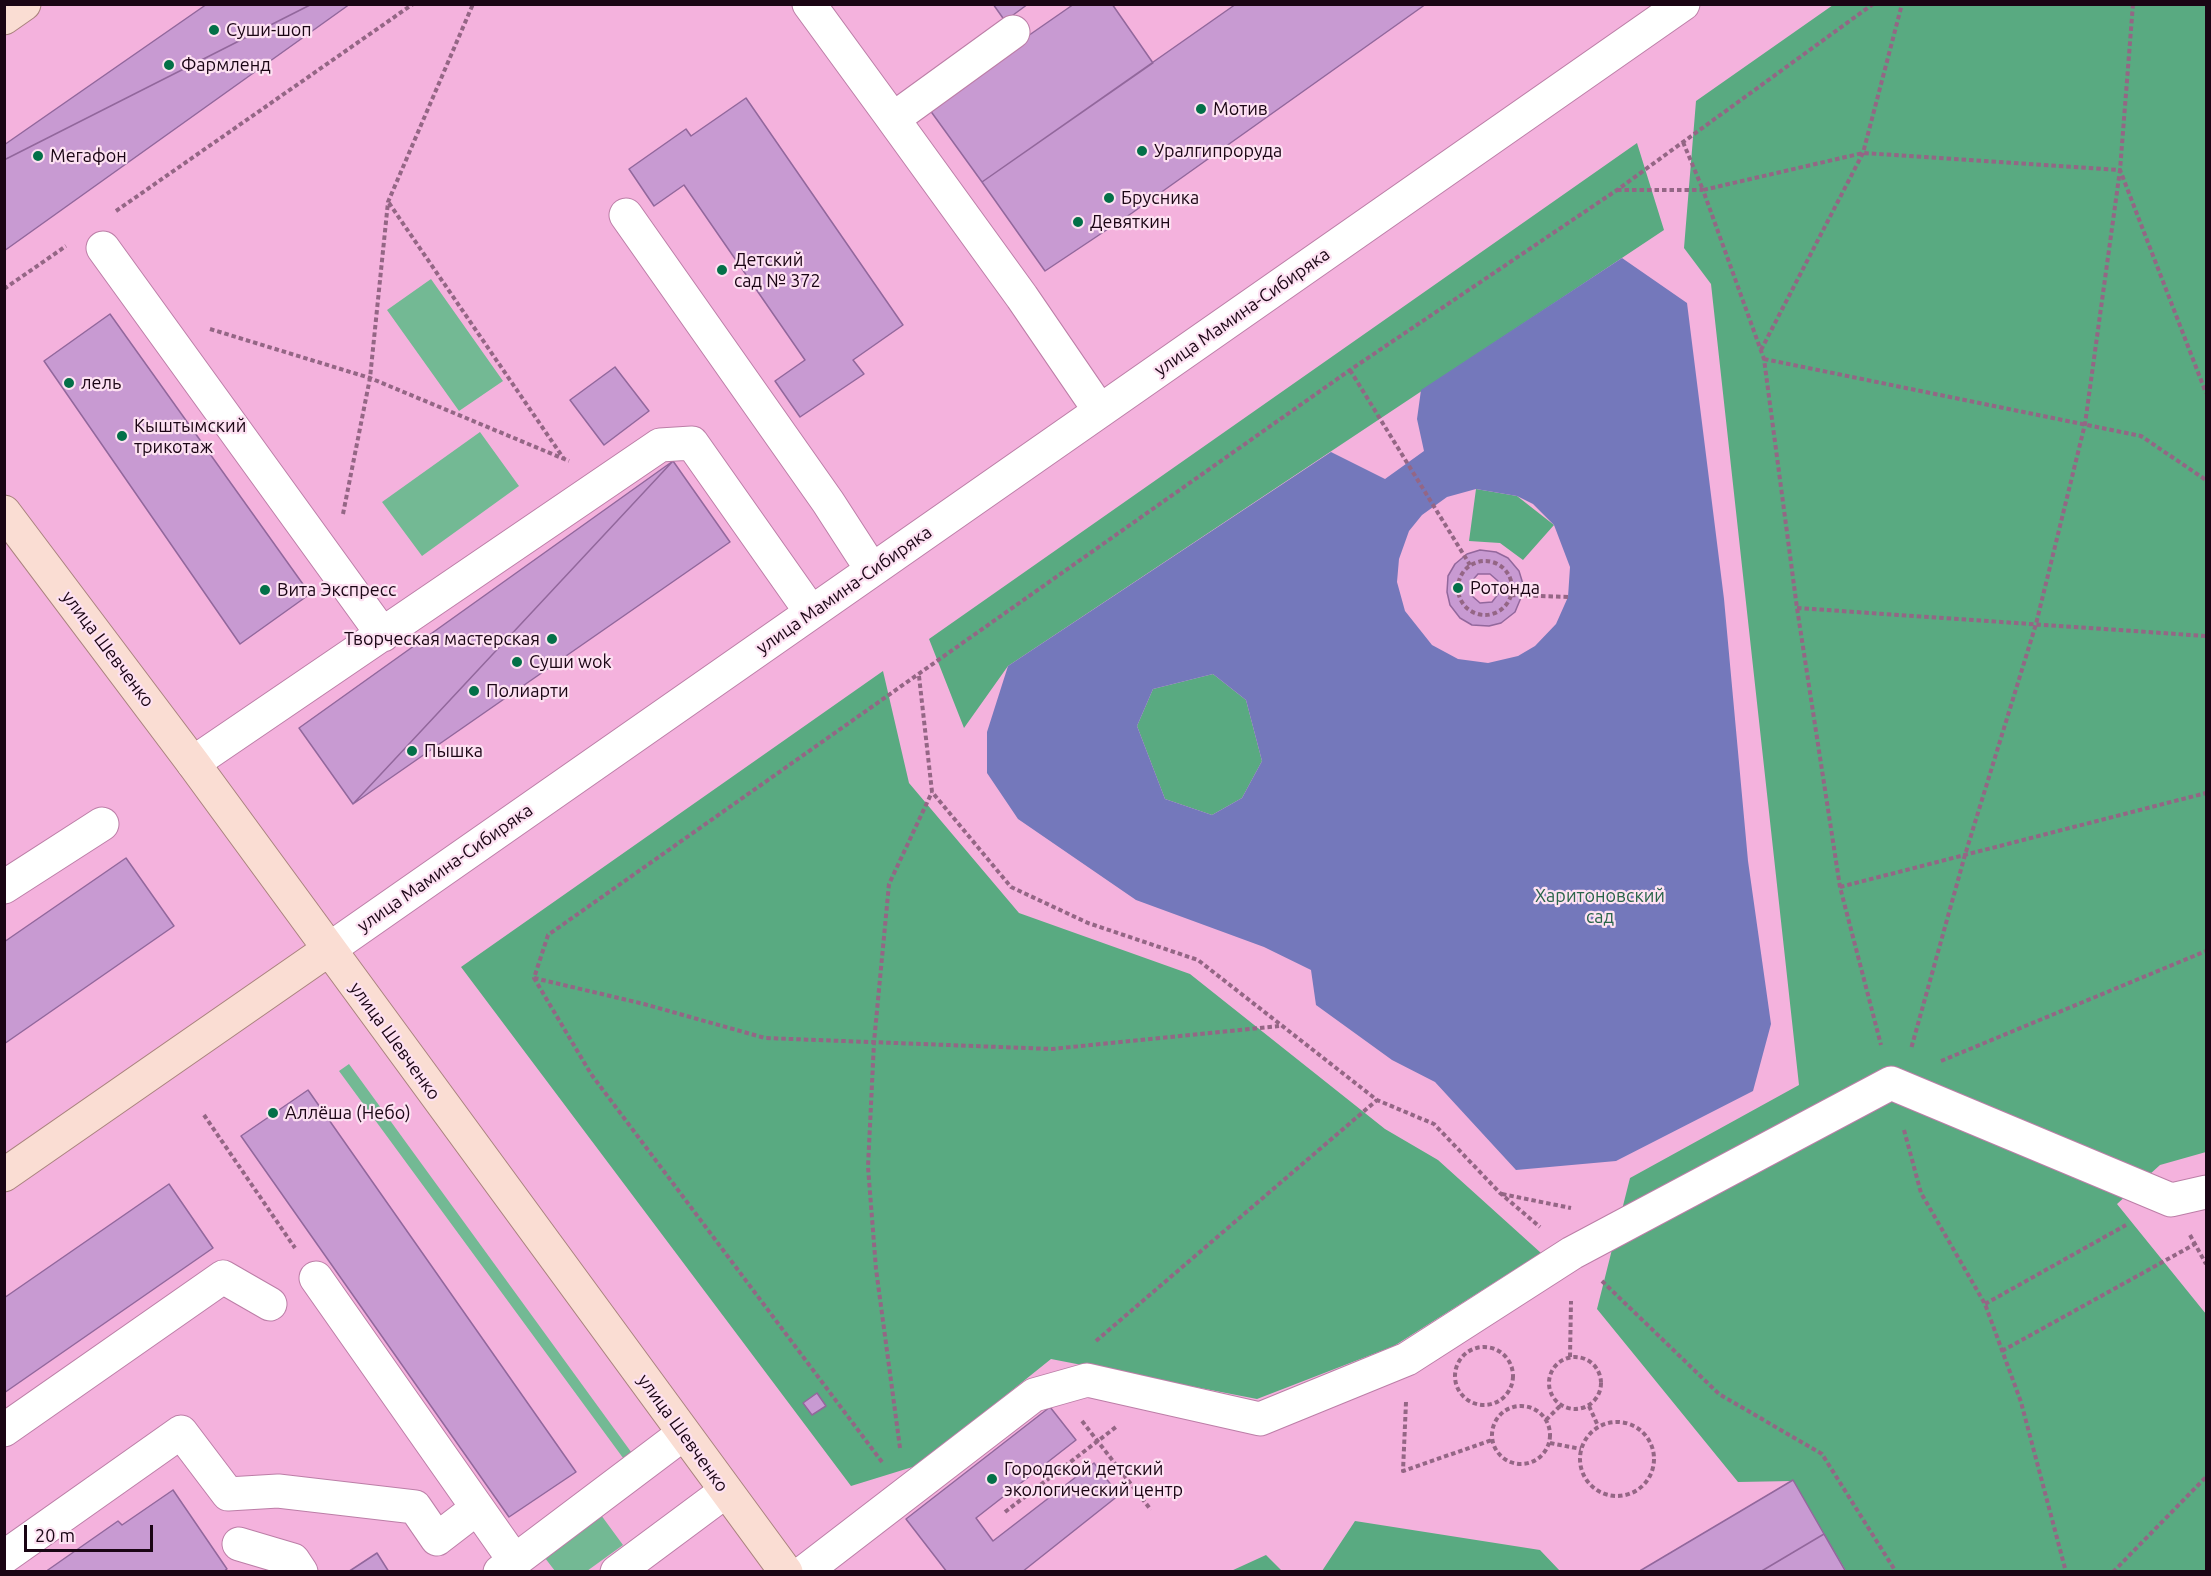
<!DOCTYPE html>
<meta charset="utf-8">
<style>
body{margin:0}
#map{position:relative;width:2211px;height:1576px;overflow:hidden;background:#f4b2dd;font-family:Ubuntu,sans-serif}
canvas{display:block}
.frame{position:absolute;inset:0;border:6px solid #1a0514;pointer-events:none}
.scale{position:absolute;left:24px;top:1525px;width:129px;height:27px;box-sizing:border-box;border:3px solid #1a0514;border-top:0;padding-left:8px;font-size:18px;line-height:21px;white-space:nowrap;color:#1a0514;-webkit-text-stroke:4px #fde1f2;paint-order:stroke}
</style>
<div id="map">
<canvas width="2211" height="1576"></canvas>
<div class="frame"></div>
<div class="scale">20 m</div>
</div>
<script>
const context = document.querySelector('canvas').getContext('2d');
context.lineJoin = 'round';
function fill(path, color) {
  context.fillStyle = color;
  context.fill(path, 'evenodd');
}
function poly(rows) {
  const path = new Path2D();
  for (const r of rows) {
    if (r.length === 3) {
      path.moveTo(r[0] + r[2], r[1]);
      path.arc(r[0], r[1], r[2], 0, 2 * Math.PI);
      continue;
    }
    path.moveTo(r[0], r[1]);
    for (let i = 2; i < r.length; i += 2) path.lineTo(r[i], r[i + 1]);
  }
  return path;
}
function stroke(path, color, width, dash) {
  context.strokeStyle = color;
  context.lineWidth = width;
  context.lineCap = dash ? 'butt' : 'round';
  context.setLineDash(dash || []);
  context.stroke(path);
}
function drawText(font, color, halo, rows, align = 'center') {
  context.font = font + ' Ubuntu,sans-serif';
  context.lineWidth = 4.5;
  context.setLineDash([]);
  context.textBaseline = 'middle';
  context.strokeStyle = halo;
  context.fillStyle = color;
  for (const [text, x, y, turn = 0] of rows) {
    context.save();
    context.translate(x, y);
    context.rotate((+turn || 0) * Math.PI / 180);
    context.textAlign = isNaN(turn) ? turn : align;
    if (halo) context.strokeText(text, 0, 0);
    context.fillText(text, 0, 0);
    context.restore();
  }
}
const green = poly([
 [431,279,503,381,459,411,387,310],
 [480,432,519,486,422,556,382,502],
 [349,1064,634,1456,626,1462,339,1071],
 [601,1515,623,1545,587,1571,555,1571,545,1558]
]);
const forest = poly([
 [1833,5,2206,5,2206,1152,2160,1165,2117,1204,2206,1314,2206,1572,1846,1571,1793,1481,1738,1482,1597,1309,1630,1178,1799,1085,1711,284,1684,248,1696,101],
 [1637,143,1664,230,1008,666,964,728,929,639],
 [1476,489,1517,496,1554,525,1523,560,1500,543,1469,541],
 [883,671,909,783,1019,913,1190,974,1385,1129,1438,1160,1541,1253,1394,1346,1257,1399,1051,1359,919,1465,851,1486,461,967],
 [1213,674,1246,700,1262,761,1242,798,1212,815,1165,799,1137,726,1153,689],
 [1355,1521,1540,1550,1560,1571,1322,1571],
 [1266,1555,1282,1571,1231,1571]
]);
const water = poly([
 [1622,258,1687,303,1724,599,1748,861,1771,1024,1753,1091,1616,1161,1516,1170,1435,1082,1392,1060,1316,1005,1311,970,1264,947,1136,900,1018,819,987,773,987,732,1008,666,1331,452,1385,479,1424,451,1417,419,1421,390],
 [1476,489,1517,496,1533,504,1554,525,1570,567,1568,597,1556,624,1535,646,1518,656,1488,663,1458,659,1432,645,1405,611,1397,582,1399,559,1409,531,1422,515,1447,497],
 [1213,674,1246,700,1262,761,1242,798,1212,815,1165,799,1137,726,1153,689]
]);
const building = poly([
 [207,4,312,4,4,160,4,145,207,4],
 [312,4,350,4,4,251,4,160,312,4],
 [993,4,1028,4,1005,21,993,4],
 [1074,4,1112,4,1153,63,982,182,927,106,1074,4],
 [1236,4,1426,4,1132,213,1045,271,982,182,1236,4],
 [746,98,903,325,853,360,864,374,800,417,775,381,805,360,684,185,654,206,629,169,686,129,691,136,746,98],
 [110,314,310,594,240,644,44,361,110,314],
 [615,367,649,411,604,445,570,400,615,367],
 [673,461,353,804,299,728,673,461],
 [673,461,730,542,353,804,673,461],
 [1480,550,1496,552,1508,558,1519,571,1523,584,1520,600,1515,612,1501,623,1489,626,1472,625,1460,618,1450,605,1447,592,1448,576,1455,564,1467,554,1480,550],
 [1478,574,1490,574,1498,581,1499,593,1492,602,1480,603,1471,595,1470,583,1478,574],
 [126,858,174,926,4,1044,4,942,126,858],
 [308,1090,576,1472,509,1517,241,1136,308,1090],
 [169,1184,213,1248,4,1393,4,1298,169,1184],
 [817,1393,826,1406,812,1415,803,1403,817,1393],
 [1050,1407,1076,1440,976,1518,993,1541,1094,1463,1119,1495,1022,1572,947,1572,906,1519,1050,1407],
 [1793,1480,1824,1534,1760,1572,1638,1572,1793,1480],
 [173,1490,227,1569,223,1572,45,1572,118,1521,122,1525,173,1490],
 [1824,1534,1846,1572,1760,1572,1824,1534],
 [377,1553,389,1572,348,1572,377,1553]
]);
const path = poly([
 [2133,4,2120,170,2206,393],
 [1683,142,1703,190,1863,153,2120,170,2085,424,2036,624,1965,855,1911,1049],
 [1617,190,1703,190,1764,359,1797,608,1840,887,1881,1045],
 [389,203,564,459],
 [116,211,413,4],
 [4,289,66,246],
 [210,329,370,378,569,461],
 [1761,350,1863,153,1902,4],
 [1764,359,2141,436,2206,480],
 [1350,370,1470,565],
 [343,514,370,378,388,202,473,4],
 [1485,588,27],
 [1511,595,1568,597],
 [1797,608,2206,636],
 [919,676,932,792,1011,887,1088,923,1198,960,1377,1100,1434,1124,1500,1193,1540,1227],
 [1840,887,2206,793],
 [534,978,644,1004,765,1038,1052,1049,1279,1026],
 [1941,1061,2206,951],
 [204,1115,295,1248],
 [1904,1130,1921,1193,1985,1304,2021,1402,2066,1572],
 [1502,1194,1571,1208],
 [2190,1235,2206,1264],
 [1602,1281,1719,1394,1822,1454,1896,1572],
 [1985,1304,2126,1225],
 [1096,1341,1377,1100],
 [1484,1376,29],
 [2002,1351,2195,1244],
 [1575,1383,26],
 [1570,1357,1571,1301],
 [1406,1402,1403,1471,1492,1440],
 [1521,1435,29],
 [1589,1406,1598,1426],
 [1546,1420,1560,1406],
 [1082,1421,1151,1510],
 [1617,1459,37],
 [1550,1443,1581,1449],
 [900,1448,876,1269,868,1167,874,1042,889,884,932,792],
 [882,1462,591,1074,534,978,548,935,1350,370,1617,190,1873,4],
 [1005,1512,1116,1427],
 [2113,1572,2206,1477]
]);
const minor = poly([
 [809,4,893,119],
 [1013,32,893,119,1022,297,1100,411],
 [626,215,828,502,872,570],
 [103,248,383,635],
 [193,763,660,445,692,443,811,612],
 [4,887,102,824],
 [328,950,1683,4],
 [316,1278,514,1560],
 [4,1430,223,1277,270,1304],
 [239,1544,293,1560,301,1572],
 [4,1557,181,1432,228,1494,278,1491,415,1507,437,1539,476,1509],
 [500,1572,683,1434],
 [617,1572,726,1491],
 [804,1572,1034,1395,1087,1380,1260,1419,1407,1359,1572,1253,1891,1083,2171,1200,2206,1192]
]);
const major = poly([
 [4,18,24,4],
 [4,512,193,763,786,1572],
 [4,1175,328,950]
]);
const markers = [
 [214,30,6,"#037048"],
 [169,65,6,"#037048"],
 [1201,109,6,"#037048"],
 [1142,151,6,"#037048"],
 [38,156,6,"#037048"],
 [1109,198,6,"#037048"],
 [1078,222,6,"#037048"],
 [722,270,6,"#037048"],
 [69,383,6,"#037048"],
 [122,436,6,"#037048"],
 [1458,588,6,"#037048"],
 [265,590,6,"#037048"],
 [552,639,6,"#037048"],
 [517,662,6,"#037048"],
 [474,691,6,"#037048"],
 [412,751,6,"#037048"],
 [273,1113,6,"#037048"],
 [992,1479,6,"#037048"]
];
const poiNames = [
 ["Суши-шоп",226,30],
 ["Фармленд",181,65],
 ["Мотив",1213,109],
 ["Уралгипроруда",1154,151],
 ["Мегафон",50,156],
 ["Брусника",1121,198],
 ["Девяткин",1090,222],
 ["Детский",734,260],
 ["сад № 372",734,281],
 ["лель",81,383],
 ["Кыштымский",134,426],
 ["трикотаж",134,447],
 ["Ротонда",1470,588],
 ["Вита Экспресс",277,590],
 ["Творческая мастерская",540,639,"right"],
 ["Суши wok",529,662],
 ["Полиарти",486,691],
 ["Пышка",424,751],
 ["Аллёша (Небо)",285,1113],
 ["Городской детский",1004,1469],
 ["экологический центр",1004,1490]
];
const streetNames = [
 ["улица Мамина-Сибиряка",1242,312,-35],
 ["улица Мамина-Сибиряка",844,590,-35],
 ["улица Шевченко",108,649,53],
 ["улица Мамина-Сибиряка",445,868,-35],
 ["улица Шевченко",395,1041,54],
 ["улица Шевченко",683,1433,54]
];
const parkNames = [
 ["Харитоновский",1600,896],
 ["сад",1600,917]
];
fill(green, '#73b994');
fill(forest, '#59aa81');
fill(water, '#7478bb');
fill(building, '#c89ad2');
stroke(building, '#92679c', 1.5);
stroke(minor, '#bc7ea7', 35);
stroke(major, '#a9827d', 35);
stroke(path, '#946685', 4, [4.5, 3]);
stroke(minor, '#fff', 33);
stroke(major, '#faddd3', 33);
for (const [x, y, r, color] of markers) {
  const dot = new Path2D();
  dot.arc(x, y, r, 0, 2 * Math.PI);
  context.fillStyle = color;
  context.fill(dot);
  stroke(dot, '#fde1f2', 2);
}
drawText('18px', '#1a0514', '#fde1f2', poiNames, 'left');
drawText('18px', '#1a0514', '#fde1f2', streetNames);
drawText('18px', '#286448', '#fde1f2', parkNames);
</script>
